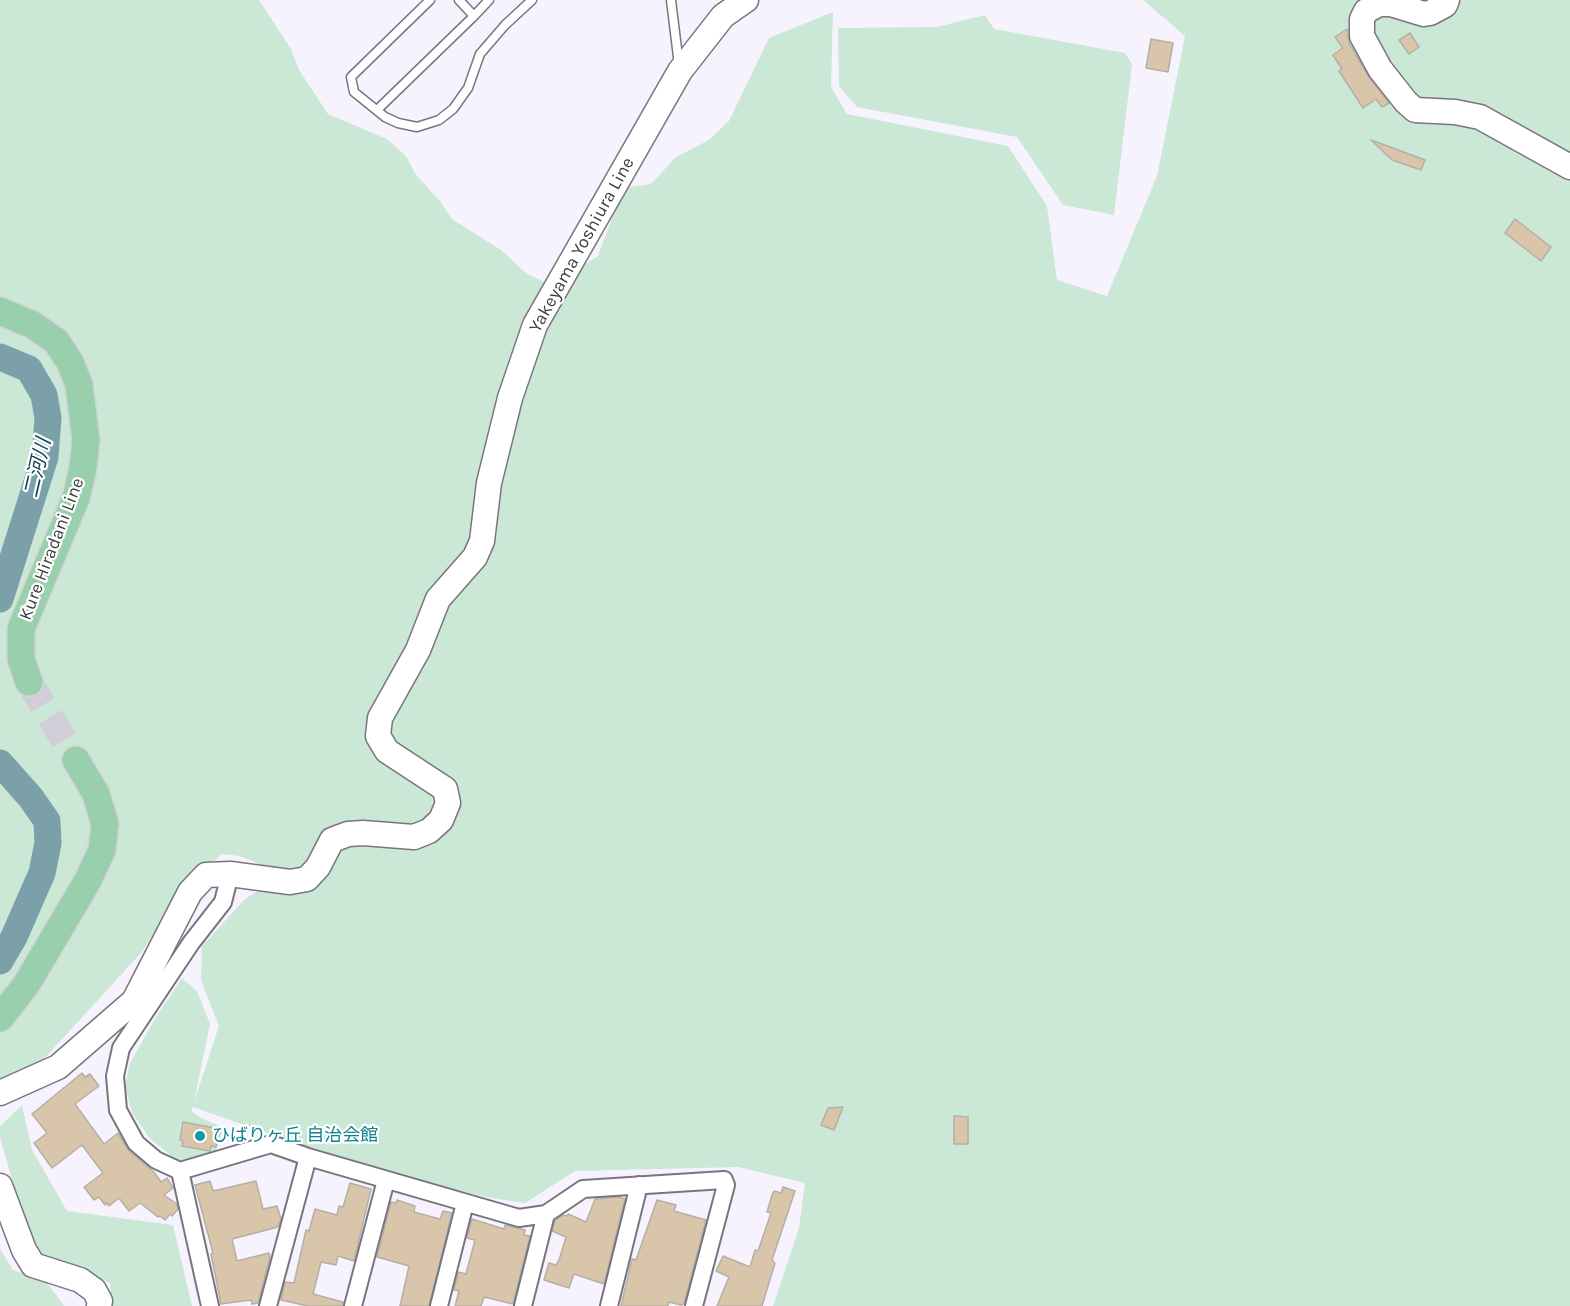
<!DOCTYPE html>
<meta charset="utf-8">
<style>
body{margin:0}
canvas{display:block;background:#f7f3fe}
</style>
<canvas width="1570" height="1306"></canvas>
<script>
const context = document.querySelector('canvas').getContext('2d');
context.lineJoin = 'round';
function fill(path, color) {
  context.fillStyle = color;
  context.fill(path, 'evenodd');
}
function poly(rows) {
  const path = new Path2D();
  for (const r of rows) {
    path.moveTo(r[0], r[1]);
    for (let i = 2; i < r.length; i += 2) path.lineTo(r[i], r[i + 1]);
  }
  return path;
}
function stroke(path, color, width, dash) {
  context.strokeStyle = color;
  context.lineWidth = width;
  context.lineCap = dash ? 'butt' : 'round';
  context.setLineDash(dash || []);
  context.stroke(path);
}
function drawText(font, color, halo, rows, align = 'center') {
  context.font = font + ' Karla,"Noto Sans JP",sans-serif';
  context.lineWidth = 4.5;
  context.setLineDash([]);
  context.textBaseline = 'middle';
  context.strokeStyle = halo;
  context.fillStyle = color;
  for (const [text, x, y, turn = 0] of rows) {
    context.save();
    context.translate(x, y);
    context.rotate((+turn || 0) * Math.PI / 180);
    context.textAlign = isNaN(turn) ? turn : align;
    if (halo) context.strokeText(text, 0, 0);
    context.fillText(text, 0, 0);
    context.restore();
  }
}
const green = poly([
 [0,0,259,0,291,49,299,70,328,114,387,139,406,156,416,175,440,201,452,219,501,250,527,274,549,284,560,281,598,256,623,188,651,184,676,157,709,140,729,121,769,38,833,12,831,87,847,114,1008,146,1047,206,1057,280,1107,296,1157,176,1185,36,1143,0,1570,0,1570,1306,773,1306,799,1228,805,1183,738,1167,575,1171,525,1203,485,1197,355,1164,193,1107,191,1111,201,1118,224,1128,214,1156,182,1164,150,1139,132,1112,125,1086,130,1063,156,1017,182,978,197,991,210,1024,194,1102,219,1026,201,980,202,946,245,899,259,890,272,869,240,856,222,854,208,867,184,886,142,952,40,1063,0,1079],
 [985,15,994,29,1125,53,1132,64,1114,215,1063,205,1017,137,857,107,839,86,838,28,937,27],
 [22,1105,32,1150,67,1211,173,1225,192,1306,112,1306,110,1283,32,1251,0,1137,0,1126],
 [0,1249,13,1270,46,1281,64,1306,0,1306]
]);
const river = poly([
 [0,357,29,369,44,395,48,418,45,457,0,599],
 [0,763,31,798,47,821,48,843,42,873,14,937,0,961]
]);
const building = poly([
 [1347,29,1349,43,1368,76,1389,103,1382,107,1376,99,1363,108,1339,71,1342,69,1333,55,1343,48,1335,37,1347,29],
 [1410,33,1419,47,1409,54,1399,40,1410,33],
 [1151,39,1173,43,1168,72,1146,68,1151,39],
 [1371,140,1425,160,1421,170,1392,160,1371,140],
 [1515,219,1551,247,1541,261,1505,233,1515,219],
 [82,1073,85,1077,90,1074,99,1086,75,1104,104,1144,118,1133,129,1151,154,1172,161,1182,167,1178,173,1188,164,1195,177,1204,178,1209,172,1216,170,1214,165,1220,160,1216,158,1217,140,1203,129,1211,119,1198,109,1206,107,1203,105,1205,99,1197,94,1200,84,1187,103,1173,82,1145,52,1168,34,1143,47,1133,32,1114,82,1073],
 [843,1107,834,1130,821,1125,828,1108,843,1107],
 [954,1116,968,1117,968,1144,954,1144,954,1116],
 [183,1122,220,1129,216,1147,211,1146,210,1151,182,1146,183,1141,180,1140,183,1122],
 [210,1181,213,1191,256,1181,263,1209,277,1206,281,1219,278,1227,232,1239,237,1261,269,1253,270,1257,258,1303,252,1304,251,1300,221,1304,211,1254,213,1253,195,1185,210,1181],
 [350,1183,371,1189,354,1261,338,1256,336,1265,321,1262,313,1294,343,1302,343,1306,308,1306,281,1300,285,1282,294,1283,306,1230,309,1231,315,1209,337,1215,339,1206,343,1207,350,1183],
 [783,1187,795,1191,772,1260,775,1263,762,1306,717,1306,729,1277,716,1271,723,1256,750,1267,755,1250,758,1251,771,1213,767,1212,772,1195,774,1191,781,1193,783,1187],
 [619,1197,625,1199,604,1284,574,1274,569,1288,544,1280,549,1263,556,1265,559,1260,566,1237,552,1231,555,1220,563,1215,567,1216,568,1214,586,1222,595,1199,619,1197],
 [397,1200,415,1206,414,1212,440,1219,443,1211,452,1213,429,1306,400,1306,409,1266,377,1257,391,1202,396,1203,397,1200],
 [657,1200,676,1205,674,1211,706,1220,684,1304,681,1305,669,1302,668,1306,621,1306,632,1259,636,1260,657,1200],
 [472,1219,504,1229,505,1225,525,1230,524,1235,530,1236,513,1304,484,1297,481,1306,455,1306,459,1291,454,1290,458,1272,466,1274,475,1240,467,1238,472,1219]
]);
const primaryTunnel = poly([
 [29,682,76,760]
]);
const service = poly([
 [430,0,351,77,354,92,385,117,398,123,417,127,439,120,453,109,468,88,480,54,505,25,532,0],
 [671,0,679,65],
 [474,16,489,0],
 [377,110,474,16,459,0]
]);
const minor = poly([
 [230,874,223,902,191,943,121,1048,115,1076,118,1110,136,1143,156,1160,180,1171,271,1144,308,1157,519,1218,546,1214],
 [180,1171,210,1306],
 [268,1306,308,1157],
 [353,1306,386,1180],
 [439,1306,465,1203],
 [523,1306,546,1214,583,1189,724,1180,726,1185,694,1306],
 [609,1306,639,1185]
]);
const secondary = poly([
 [1447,0,1445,5,1430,13,1424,14,1391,4,1379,4,1366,11,1362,19,1362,36,1380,69,1406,102,1415,110,1455,112,1480,117,1570,167],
 [0,1093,58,1067,134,1001,190,892,206,875,230,874,290,882,307,879,318,867,332,840,348,834,363,833,414,837,429,831,441,820,448,803,445,789,387,751,378,736,380,718,418,650,438,599,475,557,482,541,489,483,510,398,535,325,680,71,723,16,746,0],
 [0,1186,24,1250,33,1265,80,1280,94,1290,100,1301,99,1306]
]);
const primary = poly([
 [0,311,33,325,56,341,70,362,79,385,86,440,83,468,76,498,21,629,21,659,29,682],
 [0,1018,26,985,87,882,102,850,105,824,96,794,76,760]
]);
const markers = [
 [200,1136,6,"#0f9aa8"]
];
const streetNames = [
 ["Yakeyama Yoshiura Line",582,245,-61],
 ["Kure Hiradani Line",52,549,-69]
];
const cultureNames = [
 ["ひばりヶ丘 自治会館",212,1136]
];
const waterNames = [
 ["二河川",38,468,-77]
];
fill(green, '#cbe7d5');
stroke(river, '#7ba0aa', 27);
fill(building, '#d9c5aa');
stroke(building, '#b5afa6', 1.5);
stroke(primaryTunnel, '#d2ced8', 27, [27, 14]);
stroke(service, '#78757e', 11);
stroke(minor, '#78757e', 20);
stroke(secondary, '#78757e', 27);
stroke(primary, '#d4d4d5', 30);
stroke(service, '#fff', 8);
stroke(minor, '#fff', 16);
stroke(secondary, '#fff', 24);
stroke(primary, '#9acfad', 27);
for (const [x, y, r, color] of markers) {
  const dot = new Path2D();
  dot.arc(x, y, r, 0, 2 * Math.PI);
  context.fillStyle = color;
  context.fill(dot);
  stroke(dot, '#fff', 2);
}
drawText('18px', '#3d3c40', '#fff', streetNames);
drawText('18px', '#0d838f', '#fff', cultureNames, 'left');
drawText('italic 20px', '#0d4551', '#fff', waterNames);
</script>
